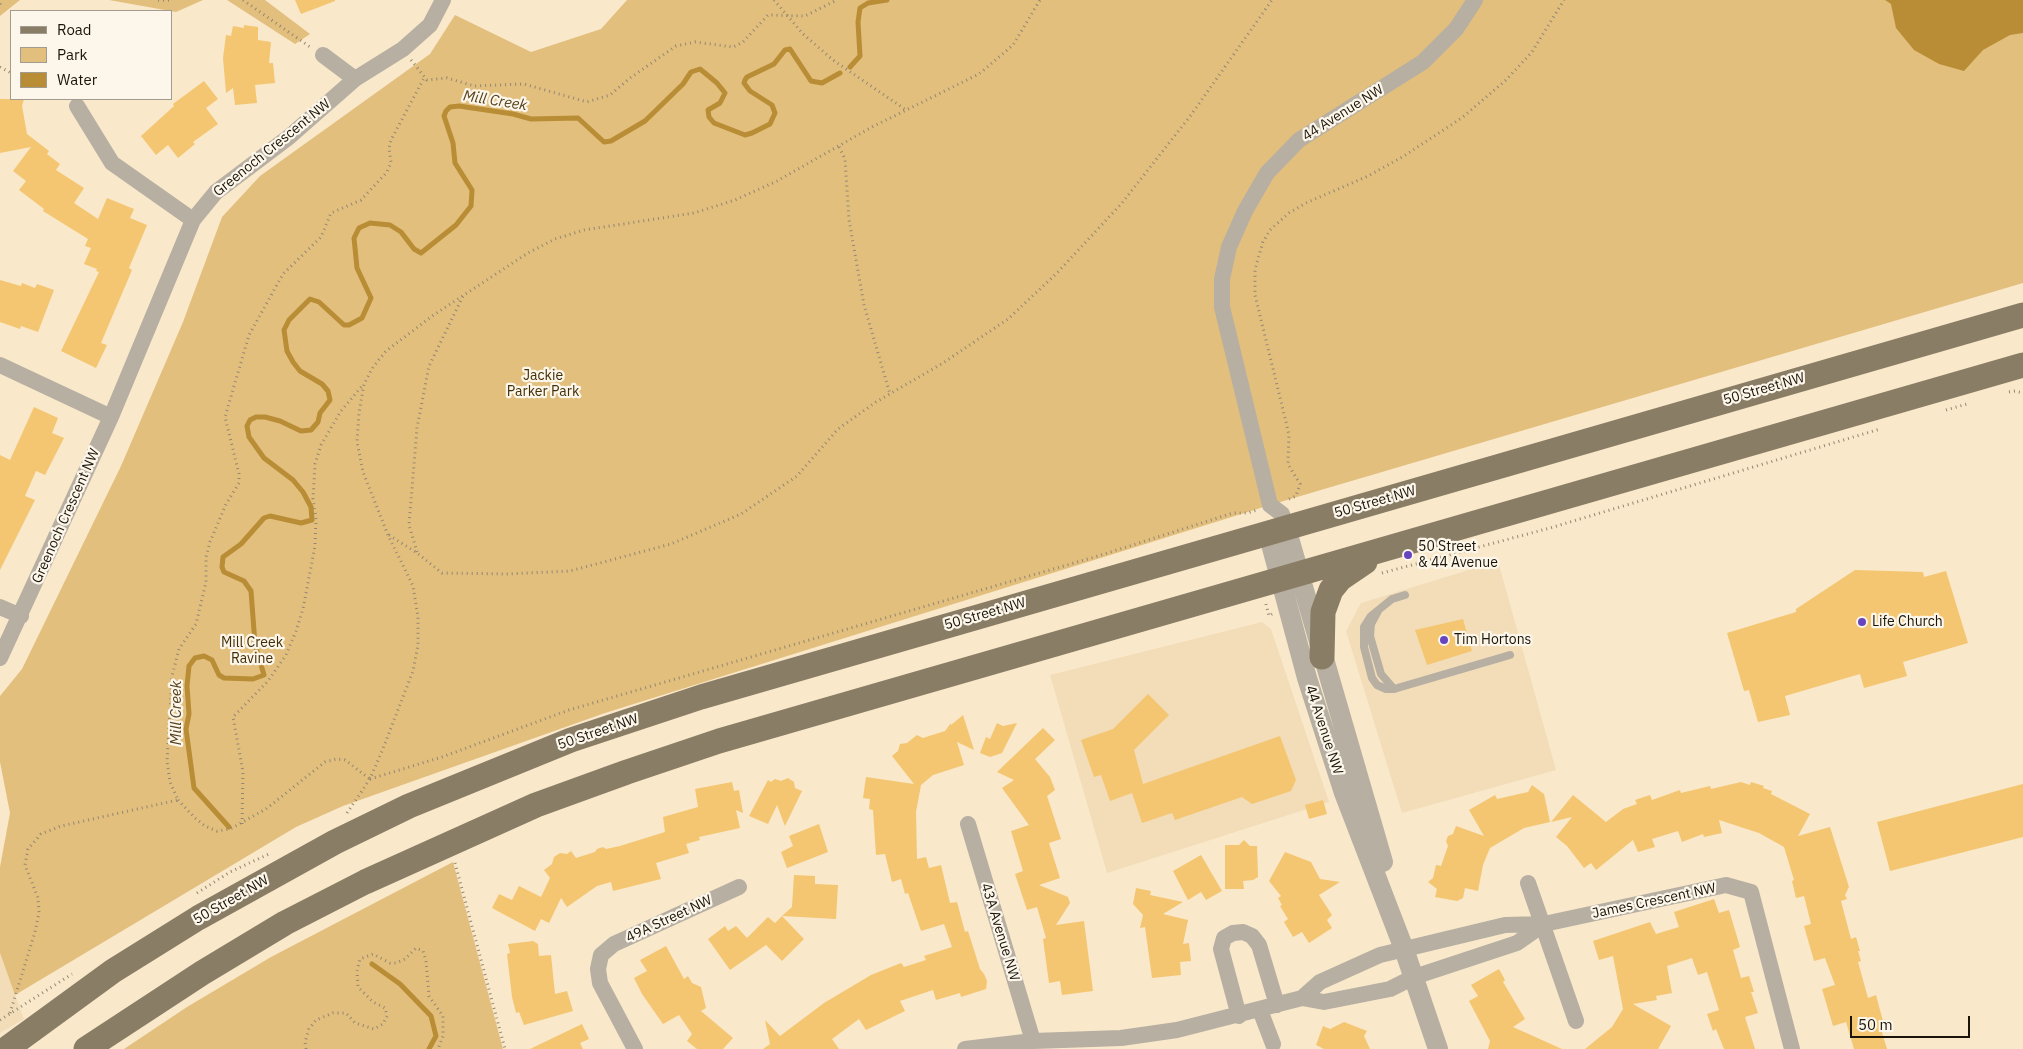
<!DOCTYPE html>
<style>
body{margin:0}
#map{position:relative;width:2023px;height:1049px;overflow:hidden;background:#f9e8ca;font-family:"IBM Plex Sans",sans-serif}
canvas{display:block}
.legend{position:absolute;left:10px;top:10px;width:162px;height:90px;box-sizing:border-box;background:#fdf6ea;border:1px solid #a29c90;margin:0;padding:6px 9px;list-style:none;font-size:15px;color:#1a1409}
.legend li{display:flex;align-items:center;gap:10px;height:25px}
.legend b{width:25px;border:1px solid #a29c90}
.scale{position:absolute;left:1850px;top:1016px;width:120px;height:22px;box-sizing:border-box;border:2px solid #1a1409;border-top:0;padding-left:6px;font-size:15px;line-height:18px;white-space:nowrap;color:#1a1409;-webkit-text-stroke:4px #fdf6ea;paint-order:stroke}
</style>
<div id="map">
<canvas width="2023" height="1049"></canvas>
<ul class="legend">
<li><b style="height:6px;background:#8a7d66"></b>Road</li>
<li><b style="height:14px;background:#e3bf7e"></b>Park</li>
<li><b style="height:14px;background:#b98d35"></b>Water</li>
</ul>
<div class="scale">50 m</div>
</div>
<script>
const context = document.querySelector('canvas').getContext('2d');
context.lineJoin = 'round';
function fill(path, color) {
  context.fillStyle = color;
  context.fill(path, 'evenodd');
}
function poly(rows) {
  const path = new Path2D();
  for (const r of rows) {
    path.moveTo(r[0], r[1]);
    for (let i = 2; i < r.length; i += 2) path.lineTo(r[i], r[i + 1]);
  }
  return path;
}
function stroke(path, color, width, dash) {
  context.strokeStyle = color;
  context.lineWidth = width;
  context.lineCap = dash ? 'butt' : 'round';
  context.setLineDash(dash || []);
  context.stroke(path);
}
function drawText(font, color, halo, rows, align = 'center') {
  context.font = font + ' "IBM Plex Sans",sans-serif';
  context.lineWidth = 4.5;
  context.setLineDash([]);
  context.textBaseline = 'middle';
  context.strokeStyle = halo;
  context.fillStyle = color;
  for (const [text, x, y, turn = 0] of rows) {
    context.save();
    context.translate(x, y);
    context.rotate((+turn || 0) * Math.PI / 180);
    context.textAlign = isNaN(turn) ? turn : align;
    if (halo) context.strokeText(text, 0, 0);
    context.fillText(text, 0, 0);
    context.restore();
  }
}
const built = poly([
 [1498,561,1556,770,1402,813,1346,631,1361,603],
 [1262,622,1271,629,1329,802,1107,873,1050,675],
 [0,953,24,1019,0,1033]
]);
const green = poly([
 [0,0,20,0,0,16],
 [109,0,203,0,176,12],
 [227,0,265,0,310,34,295,44],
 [627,0,2023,0,2023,283,1270,505,605,713,343,806,296,827,15,995,0,953,0,867,10,813,0,762,0,696,22,669,121,466,183,322,222,217,260,176,430,54,455,15,531,52,601,29],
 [453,862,503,1049,124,1049,187,1007,271,957]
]);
const water = poly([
 [1885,0,2023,0,2023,33,2010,35,1983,50,1964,71,1939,64,1914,50,1896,28,1891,4]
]);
const stream = poly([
 [850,67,860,56,858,22,860,8,868,3,887,0],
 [229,827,194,788,186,729,189,714,187,686,189,666,195,658,204,656,212,660,219,675,224,678,253,679,264,675,255,644,251,591,244,581,224,572,222,567,223,557,241,544,264,518,270,516,301,523,312,520,311,507,303,492,293,480,264,458,249,437,247,426,250,420,256,417,265,417,280,421,301,431,311,430,318,422,320,413,330,400,328,391,322,384,300,371,293,362,287,351,284,330,289,320,310,299,319,302,344,325,349,325,362,318,371,298,357,268,354,238,359,228,370,223,390,225,401,232,414,249,421,253,456,225,471,206,472,190,455,163,453,143,444,116,446,111,450,107,459,106,513,114,531,119,578,118,604,142,611,141,645,121,683,84,691,72,700,69,717,83,725,93,720,103,708,110,709,117,714,123,745,135,752,133,770,124,775,113,772,105,750,91,744,83,745,80,747,77,774,64,785,50,790,49,811,81,822,83,840,73],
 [372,964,400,984,431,1016,436,1036,429,1049]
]);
const building = poly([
 [295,0,335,0,335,1,301,14],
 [244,25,258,27,258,40,271,42,269,63,273,63,275,83,255,85,257,103,235,105,233,88,226,93,223,58,226,35,231,36,233,26,244,28],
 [204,81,218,99,206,108,218,124,193,142,195,144,178,158,168,145,156,155,141,136,174,106,173,104],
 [0,99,24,99,22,106,27,134,49,151,47,154,60,164,56,170,84,188,74,203,98,219,107,198,134,209,130,218,147,225,129,268,132,270,101,343,107,345,96,368,61,351,99,272,96,271,97,269,84,264,91,248,85,246,88,239,43,211,44,209,19,190,26,181,13,171,31,147,0,153],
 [0,280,21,286,22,283,35,288,37,284,54,290,38,332,21,326,20,329,0,322],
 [34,407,58,418,52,433,64,438,45,475,36,471,25,496,35,500,0,570,0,455,10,460],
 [1855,570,1923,572,1924,577,1946,571,1968,643,1903,662,1907,676,1864,688,1860,674,1785,696,1790,715,1758,722,1749,690,1744,691,1727,633,1796,612,1796,609],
 [1463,619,1472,651,1427,665,1415,630],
 [1148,694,1169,715,1134,750,1143,784,1280,736,1296,780,1291,791,1252,804,1242,797,1175,820,1172,813,1142,823,1132,793,1110,801,1101,775,1094,777,1081,740,1113,729],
 [963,715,974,750,957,742,964,765,933,775,921,785,916,812,917,859,926,857,929,868,941,865,950,903,957,902,965,932,968,931,980,969,984,974,987,981,986,989,961,997,960,993,936,1000,933,990,900,1001,905,1011,866,1030,859,1019,832,1039,839,1049,763,1049,770,1044,765,1020,780,1036,824,1003,871,975,901,963,904,967,926,960,924,956,952,947,944,924,921,931,908,893,905,894,901,879,892,882,885,854,876,855,873,810,869,809,870,799,863,798,866,777,914,784,892,756,898,751,900,744,907,743,917,735,923,738,945,731,951,723,951,725],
 [997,723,1003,726,1017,723,1002,753,990,757,980,753,986,737,990,739],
 [1043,728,1055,740,1035,759,1050,777,1055,790,1047,796,1061,839,1049,843,1060,878,1039,885,1068,897,1070,903,1056,925,1084,921,1093,991,1062,995,1060,981,1049,983,1043,939,1046,938,1037,907,1027,910,1015,874,1023,871,1011,831,1029,825,1002,788,1014,780,997,772],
 [788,778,794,782,795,788,802,791,785,826,777,805,768,824,749,816,768,780,771,782,775,779,781,781],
 [732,782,734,791,739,790,743,813,736,810,740,828,699,837,700,840,686,844,689,853,656,863,661,879,613,891,611,882,597,886,567,907,561,898,549,923,541,919,535,931,492,908,499,894,512,900,519,886,541,897,550,878,544,870,552,864,554,857,560,853,567,854,571,851,576,858,595,852,597,849,603,847,606,849,620,846,665,832,663,817,698,807,695,789],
 [1741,782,1750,785,1751,782,1764,786,1763,788,1772,791,1771,794,1810,814,1798,836,1830,827,1849,887,1845,895,1847,899,1841,901,1851,939,1856,937,1860,951,1858,951,1861,961,1858,962,1868,998,1876,995,1884,1025,1880,1026,1887,1049,1854,1049,1846,1022,1833,1026,1822,989,1835,985,1825,958,1814,961,1804,926,1811,924,1804,896,1796,898,1792,881,1794,880,1784,847,1759,833,1719,820,1722,833,1704,837,1703,834,1682,842,1678,831,1652,839,1655,847,1638,852,1633,840,1596,870,1591,863,1584,868,1567,846,1556,837,1572,817,1551,822,1573,795,1606,822,1623,809,1637,804,1635,800,1650,795,1652,800,1680,790,1681,793,1710,786,1711,789],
 [2023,784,2023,837,1890,871,1877,822],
 [1532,785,1544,794,1550,822,1524,828,1490,848,1483,865,1478,891,1465,888,1463,898,1457,901,1435,897,1437,889,1428,882,1433,878,1436,865,1441,866,1448,846,1446,841,1448,836,1453,834,1456,826,1484,836,1469,810,1495,795,1497,799,1528,792],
 [1323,800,1327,814,1309,819,1305,805],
 [819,824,828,852,787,868,781,852,793,846,789,836],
 [1244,840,1250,846,1257,846,1258,877,1253,880,1243,881,1244,889,1225,889,1225,845,1239,845],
 [1285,852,1311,862,1320,879,1340,882,1319,895,1332,915,1327,920,1332,928,1309,943,1302,932,1293,937,1284,922,1288,919,1280,906,1282,905,1278,898,1281,896,1269,881],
 [1201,855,1222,891,1206,900,1201,892,1188,900,1173,871],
 [794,875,815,876,815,884,838,885,836,919,782,916,792,907],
 [1136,888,1151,891,1150,895,1183,902,1163,914,1188,920,1183,944,1189,943,1191,961,1180,962,1181,975,1152,978,1145,927,1140,928,1143,915,1133,904],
 [1714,899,1719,913,1729,910,1740,947,1733,950,1741,978,1749,976,1754,992,1751,992,1758,1013,1745,1017,1755,1049,1724,1049,1716,1029,1713,1031,1707,1014,1719,1010,1707,972,1698,975,1692,958,1667,966,1672,993,1656,996,1657,1000,1633,1004,1671,1026,1658,1049,1585,1049,1612,1027,1623,1009,1613,956,1599,960,1593,941,1650,922,1656,934,1679,927,1674,912],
 [782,916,804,939,782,961,766,945,730,970,708,939,725,926,728,931,736,926,747,938,768,917,775,923],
 [533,941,538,944,539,956,551,955,555,994,567,991,573,1011,524,1025,519,1012,516,1013,512,997,507,954,510,953,508,944],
 [666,946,684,979,688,976,692,983,701,987,706,1008,701,1011,733,1038,723,1049,697,1049,687,1041,692,1034,679,1015,663,1024,642,994,634,978,647,971,640,960],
 [1499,969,1505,980,1503,982,1525,1019,1513,1027,1562,1049,1488,1049,1490,1041,1469,1001,1478,996,1471,985],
 [1344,1022,1367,1031,1364,1036,1370,1049,1324,1049,1316,1045,1323,1026,1330,1029],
 [582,1024,589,1039,580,1043,583,1049,530,1049]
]);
const path = poly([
 [158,0,169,0],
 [243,0,310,47],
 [774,0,803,34,833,60,906,110],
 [0,4,3,0],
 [411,60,427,80,447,78,474,86,524,84,587,102,610,95,630,78,676,46,695,42,733,47,743,42,768,15,805,16,837,0],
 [0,67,11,73],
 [839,147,845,159,849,220,864,305,890,394],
 [2009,392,2015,391,2023,393],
 [1946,410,1967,404],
 [1289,499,1296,496,1300,484,1288,464,1289,435,1286,422,1255,295,1255,269,1263,242,1270,230,1289,213,1306,203,1368,176,1404,156,1463,117,1506,80,1532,52,1564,0],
 [389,535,417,553,442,573,508,574,570,571,671,544,741,514,797,476,838,429,876,402,943,363,1008,319,1057,273,1122,203,1191,115,1272,0],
 [417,552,409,525,417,428,429,366,463,296],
 [1382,573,1550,528,1880,429],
 [1266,604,1269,616,1272,614],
 [370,779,442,757,569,710,1098,556,1233,513,1247,513,1257,510],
 [178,800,195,818,205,826,217,831,230,829,266,809,325,762,336,759,345,760,370,779],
 [347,813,370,779,382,751,413,671,418,645,418,617,413,586,388,535,363,472,357,442,359,413,364,384,373,367,386,351,435,314,528,253,555,239,584,230,694,213,735,200,777,181,872,127,979,74,1013,45,1040,0],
 [242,824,243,772,233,717,268,681,286,655,296,631,303,609,315,546,316,519,313,499,315,464,321,445,341,411,363,385],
 [455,863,505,1049],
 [197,893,230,872,271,853],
 [10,1013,35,932,39,913,38,898,25,865,28,849,41,834,61,826,178,800,170,782,167,761,172,676,179,649,196,624,206,582,206,557,210,542,226,504,239,483,239,474,225,417,249,335,283,274,321,237,331,213,361,200,387,172,391,162,389,148,391,140,424,78],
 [0,1020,72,974],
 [306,1049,305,1042,309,1029,316,1020,333,1013,346,1013,355,1023,374,1029,383,1024,387,1016,385,1008,373,1002,358,987,357,971,360,959,373,954,390,963,396,963,405,959,416,948,423,951,426,961,429,996,443,1016,443,1036,438,1049]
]);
const service = poly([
 [1378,611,1371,624,1370,636,1381,674,1394,689,1510,655],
 [1394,689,1386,689,1377,685,1372,678,1364,647,1364,627,1371,616,1392,599,1405,595]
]);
const minor = poly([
 [323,55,355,79],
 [77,106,112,163,193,220],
 [0,365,111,417],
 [1286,528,1282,514,1270,505,1222,307,1222,279,1229,247,1245,211,1267,173,1299,140,1423,62,1456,29,1475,0],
 [0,607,21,616],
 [0,658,111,417,193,220,216,192,289,137,355,79,403,49,430,25,443,0],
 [968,824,1033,1041],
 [1528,883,1576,1021],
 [1302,998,1324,1002,1390,989,1414,977,1517,943,1544,924],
 [1260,1010,1273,1044],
 [1239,1016,1221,949,1224,938,1233,933,1243,932,1252,936,1259,945,1277,1005],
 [635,1049,600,983,598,969,601,955,614,944,739,887],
 [965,1049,1033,1041,1121,1038,1177,1030,1302,998,1320,982,1380,955,1505,925,1544,924,1726,885,1751,892,1792,1049]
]);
const tertiary = poly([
 [1286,528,1383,862],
 [1268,533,1307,678,1344,793,1404,949,1438,1049]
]);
const primary = poly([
 [1322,657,1323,612,1331,590,1340,579,1365,562],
 [6,1049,113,971,198,918,335,842,409,806,571,740,701,697,2023,315],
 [86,1049,202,973,285,923,365,882,536,805,627,772,719,741,2023,365]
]);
const markers = [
 [1408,555,5,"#6745be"],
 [1862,622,5,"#6745be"],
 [1444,640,5,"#6745be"]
];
const streetNames = [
 ["44 Avenue NW",1343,113,-32],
 ["Greenoch Crescent NW",272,148,-39],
 ["50 Street NW",1764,389,-16],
 ["50 Street NW",1375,502,-16],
 ["Greenoch Crescent NW",66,516,-66],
 ["50 Street NW",985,614,-16],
 ["44 Avenue NW",1324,730,72],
 ["50 Street NW",598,732,-19],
 ["50 Street NW",231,900,-30],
 ["James Crescent NW",1654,901,-12],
 ["49A Street NW",669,919,-25],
 ["43A Avenue NW",1000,932,73]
];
const parkNames = [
 ["Jackie",543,376],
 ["Parker Park",543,392],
 ["Mill Creek",252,643],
 ["Ravine",252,659]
];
const poiNames = [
 ["50 Street",1418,547],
 ["& 44 Avenue",1418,563],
 ["Life Church",1872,622],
 ["Tim Hortons",1454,640]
];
const waterNames = [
 ["Mill Creek",495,101,9],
 ["Mill Creek",177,713,-90]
];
fill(built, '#f2ddb8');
fill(green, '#e3bf7e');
fill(water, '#b98d35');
stroke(stream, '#b98d35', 5);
fill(building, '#f4c671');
stroke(path, '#938772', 3, [1, 4]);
stroke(service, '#b6afa2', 8);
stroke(minor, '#b6afa2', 16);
stroke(tertiary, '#b6afa2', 20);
stroke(primary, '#8a7d66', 25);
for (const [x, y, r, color] of markers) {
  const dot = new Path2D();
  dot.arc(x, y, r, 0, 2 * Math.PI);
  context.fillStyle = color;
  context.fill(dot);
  stroke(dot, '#fdf6ea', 2);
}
drawText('14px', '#1a1409', '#fdf6ea', streetNames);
drawText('14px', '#412f09', '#fdf6ea', parkNames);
drawText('14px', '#1a1409', '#fdf6ea', poiNames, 'left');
drawText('italic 15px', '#56431f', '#fdf6ea', waterNames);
</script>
